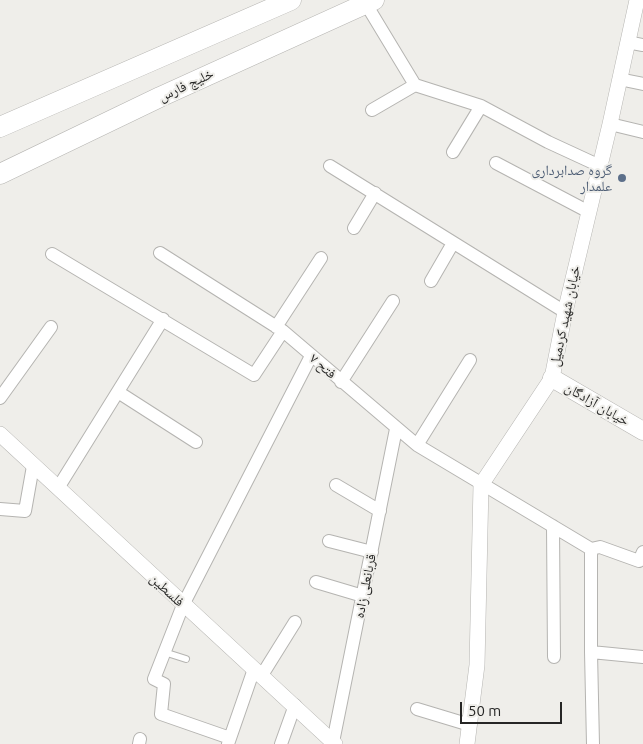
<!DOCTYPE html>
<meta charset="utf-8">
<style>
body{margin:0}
#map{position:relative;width:643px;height:744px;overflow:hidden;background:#efeeea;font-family:Ubuntu,sans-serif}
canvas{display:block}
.scale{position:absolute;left:460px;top:702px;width:102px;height:22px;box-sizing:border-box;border:2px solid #262625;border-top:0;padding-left:6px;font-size:15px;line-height:18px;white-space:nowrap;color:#262625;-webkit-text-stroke:4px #efeeea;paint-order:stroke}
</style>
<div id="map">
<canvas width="643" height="744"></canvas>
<div class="scale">50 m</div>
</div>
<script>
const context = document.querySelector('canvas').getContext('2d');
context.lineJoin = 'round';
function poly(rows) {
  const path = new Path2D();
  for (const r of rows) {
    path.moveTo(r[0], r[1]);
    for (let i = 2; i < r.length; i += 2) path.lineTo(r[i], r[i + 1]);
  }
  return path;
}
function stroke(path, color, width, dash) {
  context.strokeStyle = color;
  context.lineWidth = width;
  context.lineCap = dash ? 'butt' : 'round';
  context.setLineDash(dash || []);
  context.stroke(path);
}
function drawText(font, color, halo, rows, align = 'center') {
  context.font = font + ' Ubuntu,"Noto Naskh Arabic",sans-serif';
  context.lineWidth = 4;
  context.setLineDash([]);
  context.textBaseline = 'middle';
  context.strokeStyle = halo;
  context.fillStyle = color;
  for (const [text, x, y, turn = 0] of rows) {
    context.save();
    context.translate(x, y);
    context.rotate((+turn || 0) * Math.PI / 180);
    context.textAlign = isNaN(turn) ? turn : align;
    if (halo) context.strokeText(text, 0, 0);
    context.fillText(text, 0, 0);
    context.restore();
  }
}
const service = poly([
 [164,652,186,659]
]);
const minor = poly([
 [366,4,415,85,481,106,548,142,600,166],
 [627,42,643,45],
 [619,79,643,84],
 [372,110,415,85],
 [610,124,643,132],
 [453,152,481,106],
 [496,163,589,212],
 [330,166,565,312],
 [354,228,375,193],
 [160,253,283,331,417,445,591,549,600,547,639,561,643,552],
 [52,254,254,375,283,331],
 [431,281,453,243],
 [276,327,321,258],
 [341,382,393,301],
 [118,392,196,442],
 [0,398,51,327],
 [417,445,470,360],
 [336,485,380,511],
 [58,488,163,319],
 [0,509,25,511,33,466],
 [553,526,554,657],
 [329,541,372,552],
 [591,549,591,652,593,744],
 [316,582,363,596],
 [591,652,643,657],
 [262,675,295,622],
 [417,709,470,725],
 [230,738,161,714,164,684,154,679,183,605,311,356],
 [333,742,396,429],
 [139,744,140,739],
 [228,744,254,669],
 [281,744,295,705]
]);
const tertiary = poly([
 [0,434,335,744],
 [467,744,477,665,481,485,552,378,565,312,610,124,637,0]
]);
const secondary = poly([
 [552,378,643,431]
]);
const trunk = poly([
 [0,127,291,0],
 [0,174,160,97,374,0]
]);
const markers = [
 [622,178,5,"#5c6f8a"]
];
const streetNames = [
 ["خلیج فارس",186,85,-25],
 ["خیابان شهید کردمیل",565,316,-78],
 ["فتح ۷",323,366,41],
 ["خیابان آزادگان",597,404,30],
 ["قربانعلی زاده",365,586,-79],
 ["فلسطین",167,590,43]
];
const serviceNames = [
 ["گروه صدابرداری",612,170],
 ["علمدار",612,186]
];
stroke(service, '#b5b4b1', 8);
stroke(minor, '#b5b4b1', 14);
stroke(tertiary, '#b5b4b1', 16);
stroke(secondary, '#b5b4b1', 19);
stroke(trunk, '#b5b4b1', 21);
stroke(service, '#fff', 6);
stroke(minor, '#fff', 12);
stroke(tertiary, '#fff', 15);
stroke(secondary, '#fff', 18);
stroke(trunk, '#fff', 20);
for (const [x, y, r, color] of markers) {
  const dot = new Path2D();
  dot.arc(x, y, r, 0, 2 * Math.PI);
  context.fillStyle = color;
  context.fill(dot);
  stroke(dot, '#efeeea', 2);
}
drawText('14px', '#262625', '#efeeea', streetNames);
drawText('14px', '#4e5e75', '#efeeea', serviceNames, 'right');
</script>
